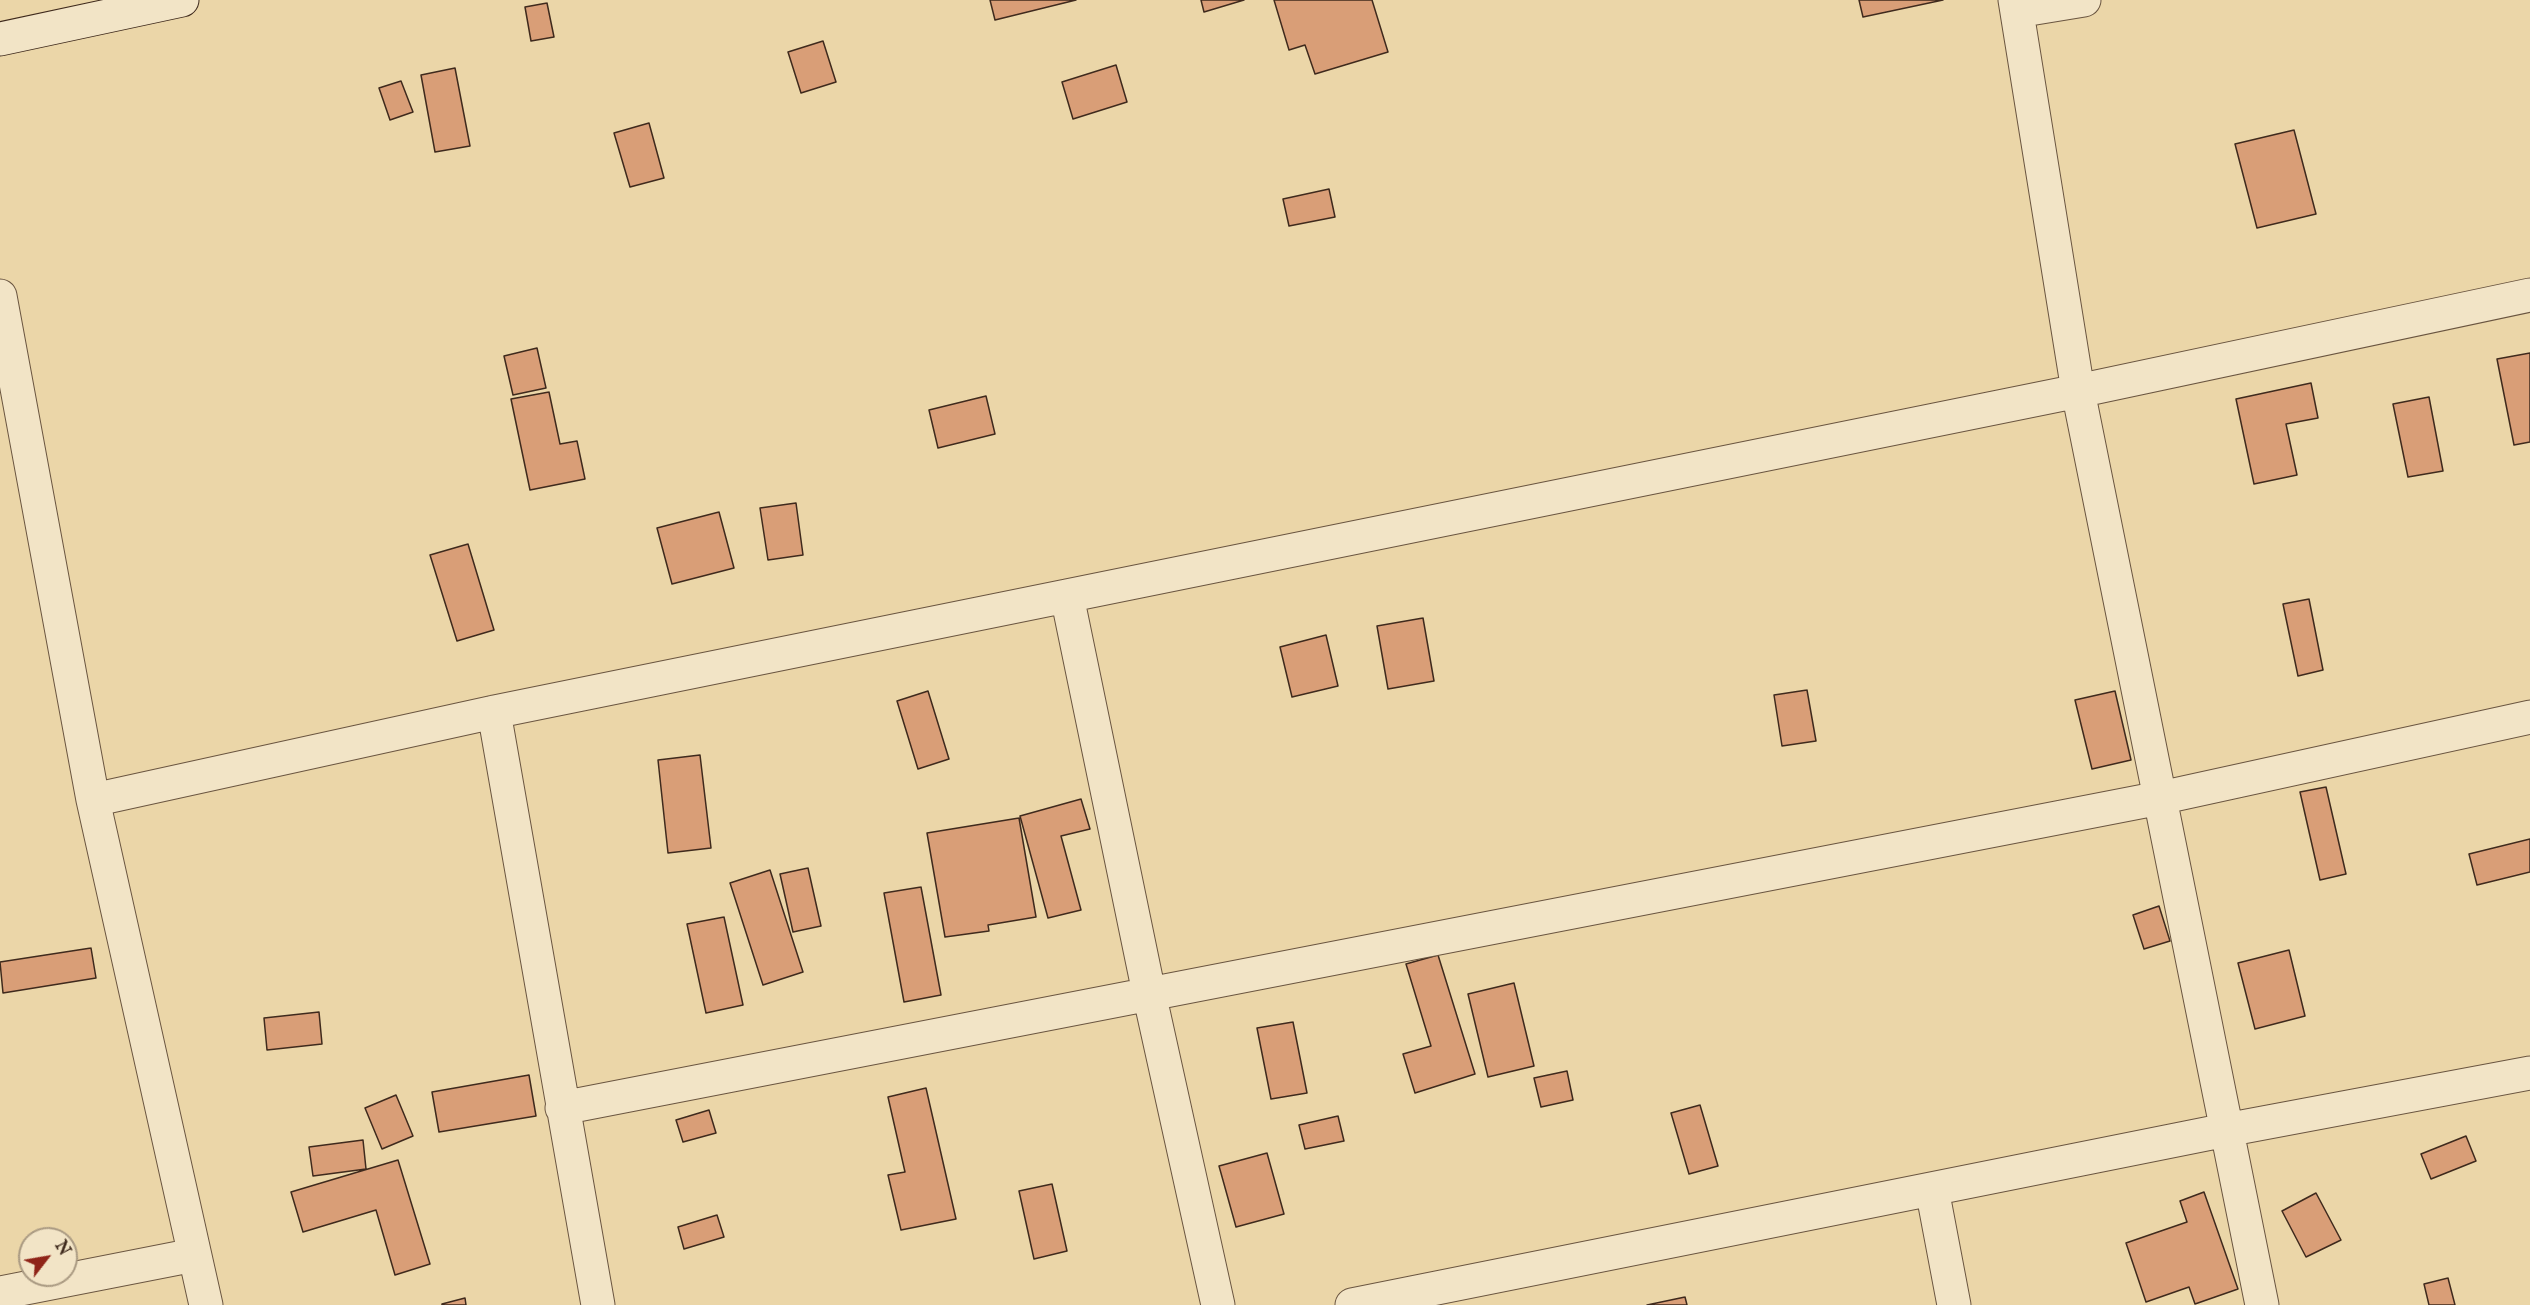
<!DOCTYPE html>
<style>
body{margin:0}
#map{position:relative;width:2530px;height:1305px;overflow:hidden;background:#ebd6a8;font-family:"IM FELL English",serif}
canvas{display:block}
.north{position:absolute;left:18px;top:1227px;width:60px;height:60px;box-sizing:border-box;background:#f2e4c6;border:2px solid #aa9a82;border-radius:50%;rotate:59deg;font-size:16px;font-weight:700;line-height:24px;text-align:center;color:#3f2a1d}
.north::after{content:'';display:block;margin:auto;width:21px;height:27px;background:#8f2418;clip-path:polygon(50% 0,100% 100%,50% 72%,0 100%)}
</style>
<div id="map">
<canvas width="2530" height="1305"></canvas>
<div class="north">N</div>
</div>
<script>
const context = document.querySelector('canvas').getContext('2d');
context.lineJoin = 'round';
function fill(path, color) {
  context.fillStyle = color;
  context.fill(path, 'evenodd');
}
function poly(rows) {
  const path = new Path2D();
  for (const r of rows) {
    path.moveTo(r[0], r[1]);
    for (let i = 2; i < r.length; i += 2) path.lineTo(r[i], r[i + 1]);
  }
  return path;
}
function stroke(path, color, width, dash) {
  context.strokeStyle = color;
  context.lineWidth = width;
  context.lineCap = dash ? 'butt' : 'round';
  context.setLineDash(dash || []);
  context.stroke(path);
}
const building = poly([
 [990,0,1076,0,995,20,990,0],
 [1201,0,1244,0,1204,12,1201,0],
 [1274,0,1372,0,1388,52,1315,74,1305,45,1289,50,1274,0],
 [1859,0,1943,0,1863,17,1859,0],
 [547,3,554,37,531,41,525,7,547,3],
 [823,41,836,82,801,93,788,52,823,41],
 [1116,65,1127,102,1073,119,1062,82,1116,65],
 [455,68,470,146,435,152,421,75,455,68],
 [401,81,413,112,390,120,379,88,401,81],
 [649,123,664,178,630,187,614,133,649,123],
 [2294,130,2316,214,2257,228,2235,144,2294,130],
 [1329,189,1335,217,1289,226,1283,199,1329,189],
 [537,348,546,388,513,395,504,356,537,348],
 [2530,353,2530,442,2514,445,2497,359,2530,353],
 [2311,383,2318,418,2286,424,2297,475,2254,484,2236,399,2311,383],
 [549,392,560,444,577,441,585,479,530,490,511,399,549,392],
 [986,396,995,434,938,448,929,410,986,396],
 [2429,397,2443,471,2408,477,2393,404,2429,397],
 [796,503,803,555,768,560,760,508,796,503],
 [719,512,734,568,672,584,657,528,719,512],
 [468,544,494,630,457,641,430,555,468,544],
 [2309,599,2323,670,2298,676,2283,604,2309,599],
 [1423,618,1434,681,1388,689,1377,626,1423,618],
 [1326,635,1338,686,1292,697,1280,647,1326,635],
 [1807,690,1816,741,1782,746,1774,695,1807,690],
 [928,691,949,759,918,769,897,701,928,691],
 [2115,691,2131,760,2092,769,2075,700,2115,691],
 [700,755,711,848,668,853,658,760,700,755],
 [2326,787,2346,874,2320,880,2300,792,2326,787],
 [1081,799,1090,829,1061,836,1081,910,1048,918,1020,816,1081,799],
 [1019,818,1036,917,988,925,989,931,945,937,927,833,1019,818],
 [2530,839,2530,872,2477,885,2469,854,2530,839],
 [808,868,821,926,793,932,780,874,808,868],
 [770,870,803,972,763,985,730,883,770,870],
 [921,887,941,995,904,1002,884,893,921,887],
 [2159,906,2170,941,2144,949,2133,915,2159,906],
 [724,917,743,1005,706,1013,687,924,724,917],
 [91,948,96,978,3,993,0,962,91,948],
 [2289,950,2305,1016,2255,1029,2238,963,2289,950],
 [1438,955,1475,1074,1415,1093,1403,1054,1431,1046,1406,964,1438,955],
 [1514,983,1534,1066,1488,1077,1468,994,1514,983],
 [319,1012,322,1044,267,1050,264,1018,319,1012],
 [1293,1022,1307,1093,1271,1099,1257,1028,1293,1022],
 [1567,1071,1573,1100,1541,1107,1534,1078,1567,1071],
 [529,1075,536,1116,439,1132,432,1092,529,1075],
 [926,1088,956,1219,901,1230,888,1175,905,1172,888,1097,926,1088],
 [396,1095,413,1136,382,1149,365,1108,396,1095],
 [1700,1105,1718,1166,1689,1174,1671,1113,1700,1105],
 [709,1110,716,1133,683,1142,676,1120,709,1110],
 [1338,1116,1344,1141,1305,1149,1299,1125,1338,1116],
 [2466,1136,2476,1161,2431,1179,2421,1154,2466,1136],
 [363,1140,366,1169,313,1176,309,1147,363,1140],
 [1267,1153,1284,1214,1236,1227,1219,1166,1267,1153],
 [398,1160,430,1264,395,1275,376,1210,303,1232,291,1192,398,1160],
 [1052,1184,1067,1251,1034,1259,1019,1191,1052,1184],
 [2204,1192,2238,1289,2195,1304,2189,1287,2146,1302,2126,1243,2187,1222,2180,1201,2204,1192],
 [2316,1193,2341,1240,2306,1257,2282,1211,2316,1193],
 [717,1215,724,1237,684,1249,678,1227,717,1215],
 [2448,1278,2455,1305,2429,1305,2424,1284,2448,1278],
 [1685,1297,1687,1305,1647,1305,1685,1297],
 [465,1298,466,1305,442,1305,442,1304,465,1298]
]);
const minor = poly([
 [2015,0,2078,391,2262,1305],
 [2017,11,2084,0],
 [0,296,93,800,206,1305],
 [1067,596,1149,993,1218,1305],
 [494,712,598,1305],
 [93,800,494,712,2078,391,2530,295],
 [562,1108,2160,798,2530,717],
 [1932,1189,1954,1305],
 [0,1293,194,1255],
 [1352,1305,2226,1130,2530,1073]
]);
const secondary = poly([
 [0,39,182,0]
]);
fill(building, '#d99e77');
stroke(building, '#3f2a1d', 1.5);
stroke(minor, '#6a5540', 35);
stroke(secondary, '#3f2a1d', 35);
stroke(minor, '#f2e4c6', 33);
stroke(secondary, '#f2e4c6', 33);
</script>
